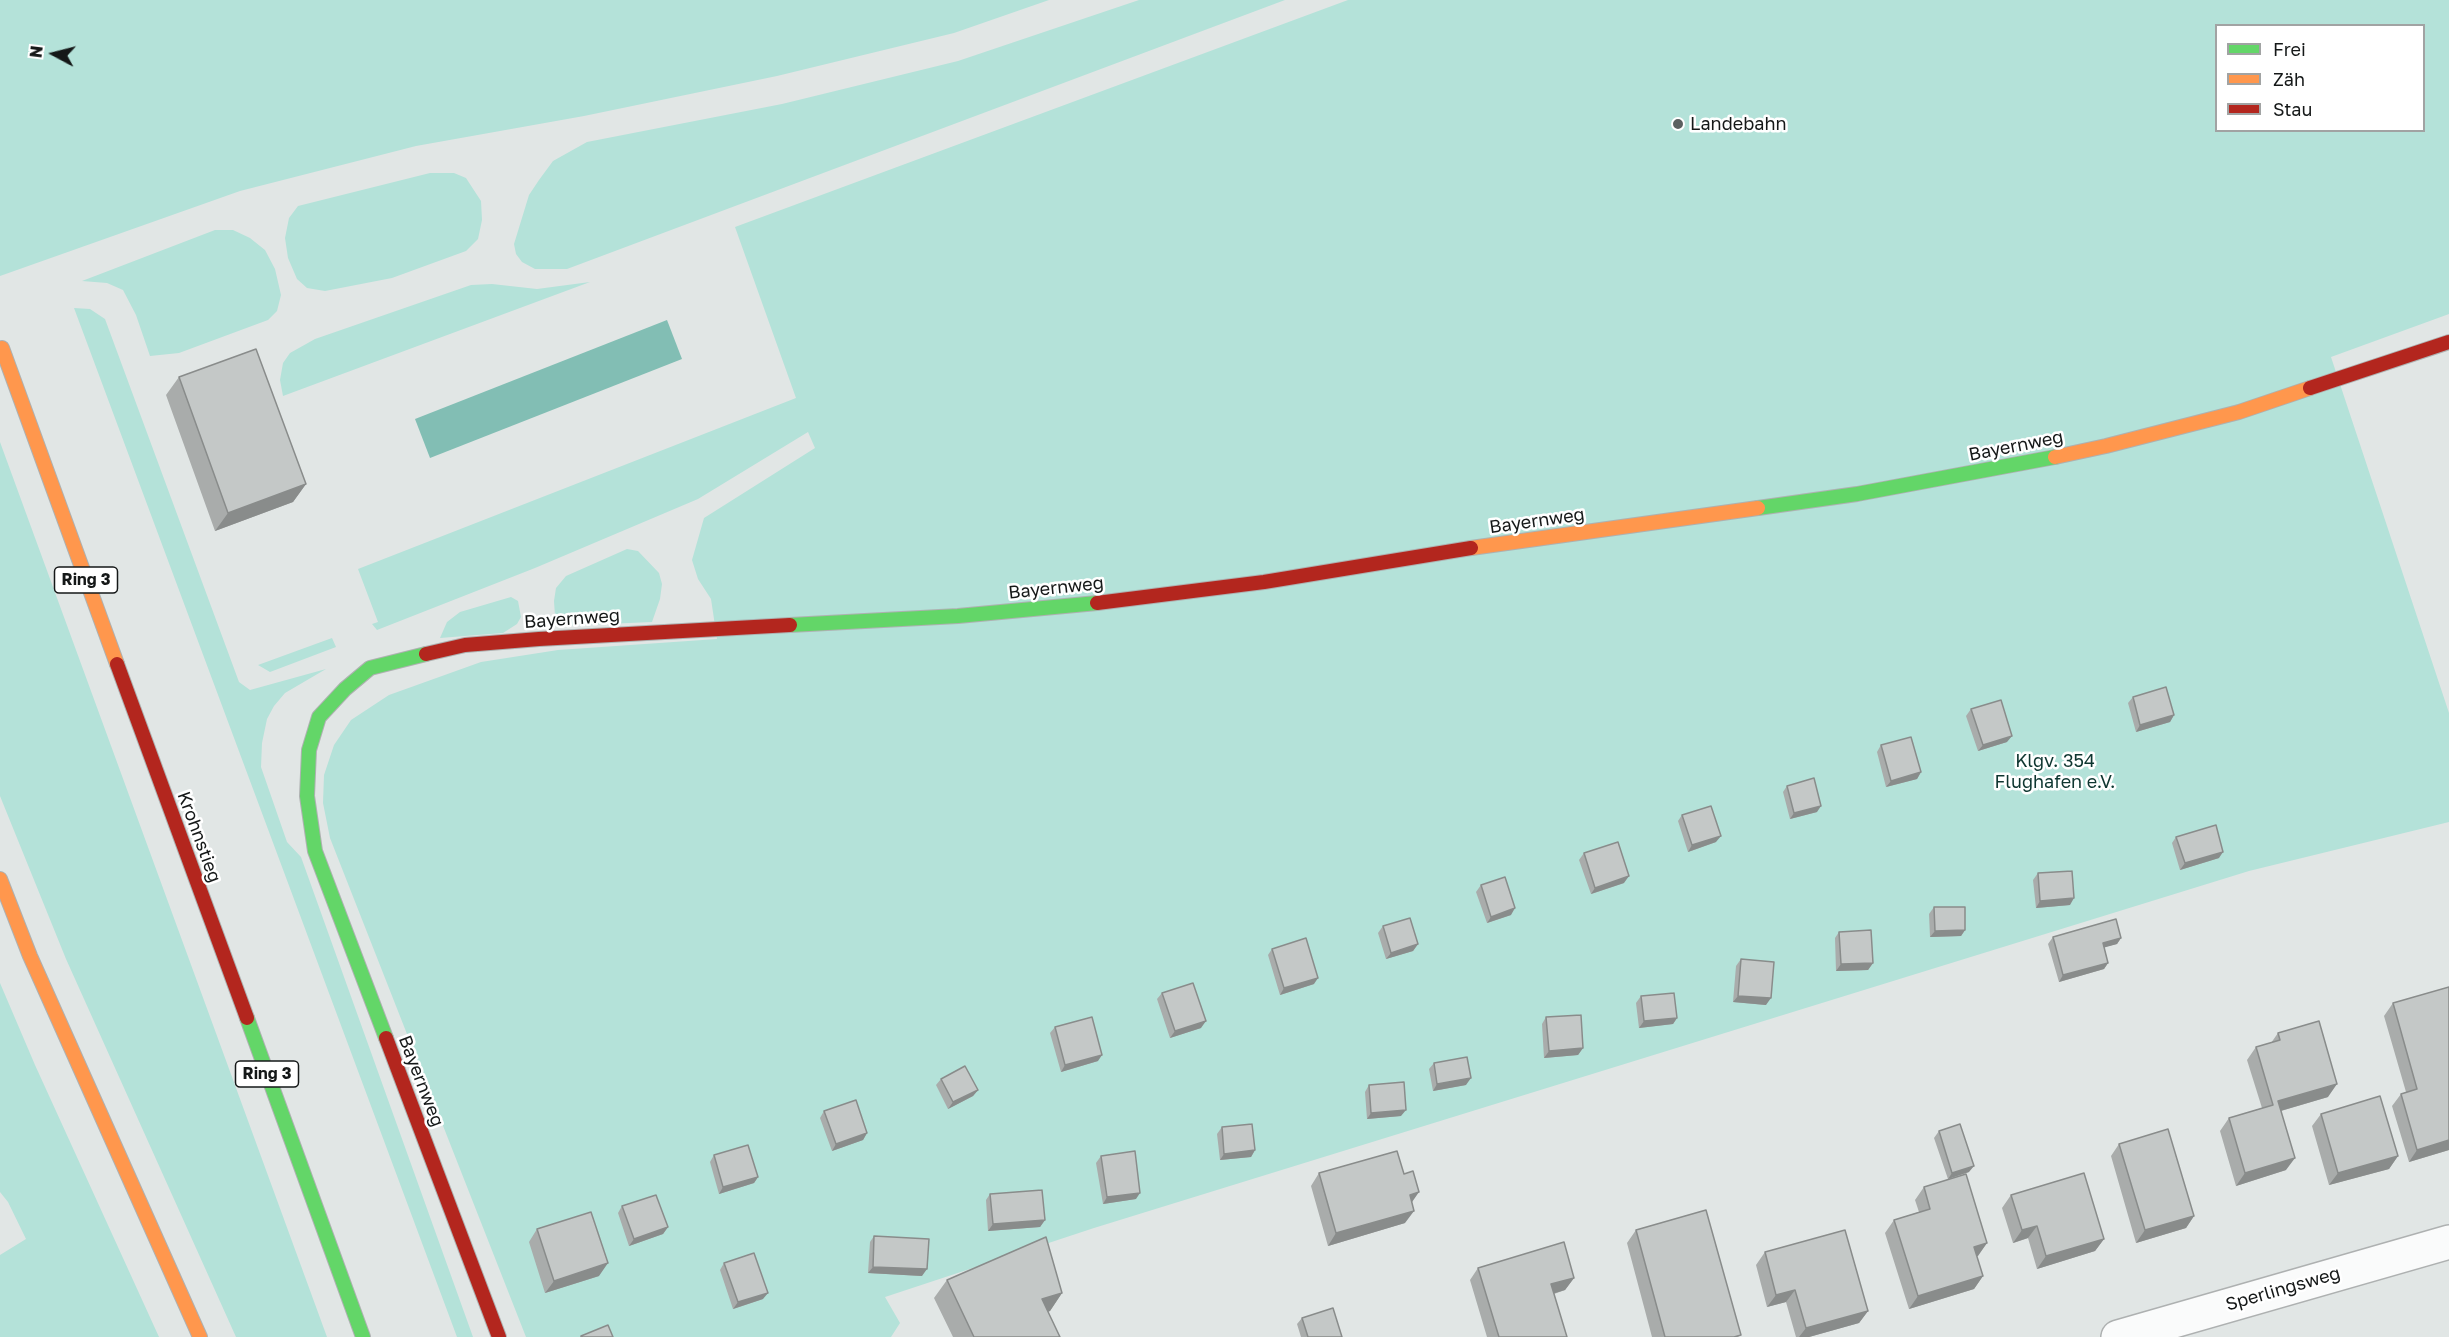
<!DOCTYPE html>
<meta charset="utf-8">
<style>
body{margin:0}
#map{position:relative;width:2449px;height:1337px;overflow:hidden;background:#e1e6e5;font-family:"Golos Text",sans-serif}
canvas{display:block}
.legend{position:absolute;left:2215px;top:24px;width:210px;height:108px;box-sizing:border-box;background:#fff;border:2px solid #a1a3a3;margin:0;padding:8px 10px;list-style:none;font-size:18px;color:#151818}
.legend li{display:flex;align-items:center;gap:12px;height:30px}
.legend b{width:30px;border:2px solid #a1a3a3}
.north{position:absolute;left:24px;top:24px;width:60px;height:60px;-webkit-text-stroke:4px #fff;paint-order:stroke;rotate:277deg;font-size:16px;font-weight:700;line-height:24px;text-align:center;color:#151818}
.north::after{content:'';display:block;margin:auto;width:21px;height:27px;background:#151818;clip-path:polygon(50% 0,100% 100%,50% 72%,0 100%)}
</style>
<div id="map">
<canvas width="2449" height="1337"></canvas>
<ul class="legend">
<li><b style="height:8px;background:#63d668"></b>Frei</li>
<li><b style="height:8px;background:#ff974d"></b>Zäh</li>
<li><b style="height:8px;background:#b3261e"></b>Stau</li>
</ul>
<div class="north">N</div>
</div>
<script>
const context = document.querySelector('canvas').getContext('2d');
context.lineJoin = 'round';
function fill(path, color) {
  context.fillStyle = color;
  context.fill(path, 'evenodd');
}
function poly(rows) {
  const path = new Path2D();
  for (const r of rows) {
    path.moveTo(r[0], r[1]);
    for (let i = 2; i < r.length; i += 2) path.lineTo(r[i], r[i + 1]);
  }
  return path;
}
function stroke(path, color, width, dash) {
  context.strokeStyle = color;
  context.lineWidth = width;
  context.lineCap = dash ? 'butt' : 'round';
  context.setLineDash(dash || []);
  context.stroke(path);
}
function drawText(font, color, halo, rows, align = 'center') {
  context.font = font + ' "Golos Text",sans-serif';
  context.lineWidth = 5;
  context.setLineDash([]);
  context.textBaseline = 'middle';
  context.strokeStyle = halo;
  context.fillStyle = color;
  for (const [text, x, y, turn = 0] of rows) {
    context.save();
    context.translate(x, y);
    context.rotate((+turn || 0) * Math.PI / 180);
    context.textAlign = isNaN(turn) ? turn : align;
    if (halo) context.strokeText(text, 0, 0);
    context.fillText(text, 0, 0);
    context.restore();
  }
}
const green = poly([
 [0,0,1049,0,954,33,777,76,584,116,416,146,240,191,0,276],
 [1139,0,1285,0,567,269,535,269,522,262,516,254,514,244,529,195,539,180,553,161,587,142,782,104,958,61],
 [1348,0,2449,0,2449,314,2331,357,2449,713,2449,822,2249,871,1094,1228,885,1297,900,1323,891,1337,526,1337,330,838,323,803,324,775,334,745,351,720,389,695,481,662,558,650,717,639,711,599,698,579,692,560,704,518,815,448,808,432,698,499,535,568,377,630,372,624,378,622,358,569,796,398,735,227],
 [2216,26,2424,26,2424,130,2216,130],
 [430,173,454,173,466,178,481,201,482,220,478,239,466,251,392,278,325,291,307,288,297,279,288,258,285,238,289,218,298,206],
 [215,230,233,230,250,238,265,250,275,269,281,295,277,311,268,320,179,353,150,356,136,315,123,290,107,283,82,281],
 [590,282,283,396,280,380,283,363,290,353,315,339,471,285,492,284,537,289],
 [74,308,90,309,105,319,239,682,250,690,326,669,285,693,274,706,267,719,262,743,261,767,287,842,301,857,473,1337,457,1337],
 [0,442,327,1337,236,1337,66,959,0,796],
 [627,549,638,551,659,573,662,584,660,599,652,622,559,626,555,616,554,601,556,588,566,576],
 [511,597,518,601,521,617,517,624,503,633,440,638,447,622,460,612],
 [332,638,336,647,270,672,258,665],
 [0,983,35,1065,159,1337,0,1337,0,1255,26,1239,8,1202,0,1192]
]);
const water = poly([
 [667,320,682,359,430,458,415,419]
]);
const street = poly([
 [2118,1337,2449,1242]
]);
const fast = poly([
 [1758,508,1857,494,2055,457],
 [790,625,958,616,1097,603],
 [247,1018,363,1337],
 [386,1038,315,851,307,796,309,750,319,717,345,689,370,668,426,654]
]);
const slow = poly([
 [2,348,117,664],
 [2055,457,2106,446,2239,412,2310,388],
 [1471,548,1758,508],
 [0,879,30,956,200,1337]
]);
const jam = poly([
 [2310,388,2449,342],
 [1097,603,1264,582,1471,548],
 [426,654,465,645,539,639,790,625],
 [117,664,247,1018],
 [386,1038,499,1337]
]);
const wall = poly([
 [179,377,306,484,293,502,215,531,166,395],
 [2133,697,2174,715,2170,722,2136,732,2128,703],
 [1971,709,2007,742,1978,751,1966,716],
 [1881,745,1921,772,1917,779,1886,787,1877,752],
 [1787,786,1817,812,1790,819,1783,792],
 [1682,815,1716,842,1688,852,1678,821],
 [2176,837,2219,858,2180,870,2172,843],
 [1584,853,1624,883,1591,894,1579,860],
 [2038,873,2070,905,2036,908,2033,880],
 [1481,885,1511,915,1487,923,1476,892],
 [1934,907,1965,930,1961,936,1930,937,1929,914],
 [1383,926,1418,944,1413,951,1386,959,1378,933],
 [1839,932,1873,963,1868,970,1836,971,1835,938],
 [2053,937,2121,938,2117,944,2104,947,2108,963,2104,969,2059,982,2048,944],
 [1272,949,1314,984,1280,995,1268,955],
 [1741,959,1766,1005,1733,1002,1736,966],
 [2449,987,2449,1150,2409,1162,2392,1106,2401,1094,2406,1092,2384,1016,2393,1003],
 [1162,993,1201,1028,1170,1038,1157,999],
 [1641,996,1677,1018,1673,1024,1639,1028,1636,1003],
 [1546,1017,1583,1048,1578,1055,1544,1058,1542,1024],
 [1055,1027,1098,1061,1061,1072,1050,1033],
 [2278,1033,2328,1097,2281,1111,2286,1170,2236,1186,2220,1131,2229,1118,2262,1108,2247,1060,2256,1047,2271,1043],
 [1434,1063,1466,1085,1433,1091,1429,1069],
 [941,1079,978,1090,973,1096,948,1109,936,1085],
 [1369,1085,1401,1116,1367,1119,1365,1092],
 [824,1111,867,1133,863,1140,832,1151,820,1118],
 [2321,1114,2398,1156,2389,1169,2329,1185,2312,1126],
 [1222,1127,1255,1150,1251,1157,1220,1160,1217,1134],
 [1939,1131,1969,1172,1948,1179,1934,1138],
 [2119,1144,2194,1216,2186,1228,2136,1243,2111,1156],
 [714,1155,758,1177,754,1183,719,1194,710,1162],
 [1101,1156,1136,1199,1103,1204,1096,1163],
 [1319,1173,1405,1223,1328,1246,1311,1186],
 [1924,1187,1987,1243,1977,1256,1983,1276,1974,1289,1909,1309,1885,1233,1894,1220,1919,1212,1915,1200],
 [990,1194,1045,1220,1040,1227,988,1231,986,1200],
 [2011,1195,2104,1239,2095,1251,2037,1269,2028,1238,2013,1243,2002,1208],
 [622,1206,668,1227,663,1234,629,1246,618,1213],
 [537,1229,599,1276,545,1293,529,1242],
 [1636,1230,1739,1337,1652,1337,1627,1243],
 [874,1236,922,1276,868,1273,870,1242],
 [1765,1252,1868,1311,1859,1323,1809,1337,1796,1337,1786,1302,1767,1307,1756,1265],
 [724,1263,763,1299,733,1309,720,1270],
 [1478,1268,1574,1278,1565,1290,1554,1294,1567,1337,1487,1337,1470,1280],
 [947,1280,1062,1293,1050,1311,1048,1312,1060,1337,953,1337,934,1298],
 [1302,1318,1342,1337,1301,1337,1297,1324]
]);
const shadedWall = poly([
 [306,484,293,502,215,531,228,513],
 [2174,715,2170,722,2136,732,2140,725],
 [2012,736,2007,742,1978,751,1983,745],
 [1921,772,1917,779,1886,787,1891,781],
 [1821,806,1817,812,1790,819,1794,813],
 [1721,836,1716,842,1688,852,1692,845],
 [2223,852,2219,858,2180,870,2185,863],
 [1629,876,1624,883,1591,894,1595,888],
 [2074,898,2070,905,2036,908,2040,901],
 [1515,908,1511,915,1487,923,1491,917],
 [1965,930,1961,936,1930,937,1935,931],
 [2121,938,2117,944,2099,949,2103,943],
 [1418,944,1413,951,1386,959,1391,953],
 [1873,963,1868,970,1836,971,1841,964],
 [2108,963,2104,969,2059,982,2063,975],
 [1318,978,1314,984,1280,995,1284,988],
 [1738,996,1771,998,1766,1005,1733,1002],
 [1677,1018,1673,1024,1639,1028,1644,1021],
 [1206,1021,1201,1028,1170,1038,1175,1031],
 [1583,1048,1578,1055,1544,1058,1549,1051],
 [1102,1055,1098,1061,1061,1072,1065,1065],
 [1471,1078,1466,1085,1433,1091,1437,1084],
 [2337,1084,2328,1097,2270,1114,2278,1101],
 [978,1090,973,1096,948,1109,953,1102],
 [1406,1110,1401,1116,1367,1119,1371,1113],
 [867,1133,863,1140,832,1151,836,1144],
 [2449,1140,2449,1150,2409,1162,2417,1150],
 [1255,1150,1251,1157,1220,1160,1224,1154],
 [2398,1156,2389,1169,2329,1185,2338,1173],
 [2295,1158,2286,1170,2236,1186,2245,1173],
 [1974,1166,1969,1172,1948,1179,1952,1173],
 [758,1177,754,1183,719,1194,723,1187],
 [1419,1192,1410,1205,1410,1195],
 [1140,1193,1136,1199,1103,1204,1107,1197],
 [1414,1211,1405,1223,1328,1246,1336,1233],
 [2194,1216,2186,1228,2136,1243,2145,1230],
 [1045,1220,1040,1227,988,1231,993,1224],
 [2037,1226,2028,1238,2013,1243,2022,1230],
 [668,1227,663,1234,629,1246,634,1239],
 [2104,1239,2095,1251,2037,1269,2046,1256],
 [1987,1243,1978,1256,1965,1260,1974,1247],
 [608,1263,599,1276,545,1293,554,1281],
 [873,1267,927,1269,922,1276,868,1273],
 [1983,1276,1974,1289,1909,1309,1918,1296],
 [1574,1278,1565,1290,1542,1297,1551,1284],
 [1795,1290,1786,1302,1767,1307,1776,1295],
 [768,1293,763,1299,733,1309,738,1302],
 [1062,1293,1050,1311,1029,1317,1042,1299],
 [1868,1311,1859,1323,1809,1337,1799,1337,1806,1328]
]);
const building = poly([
 [256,349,306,484,228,513,179,377,256,349],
 [2166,687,2174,715,2140,725,2133,697,2166,687],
 [2001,700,2012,736,1983,745,1971,709,2001,700],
 [1911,737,1921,772,1891,781,1881,745,1911,737],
 [1814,778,1821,806,1794,813,1787,786,1814,778],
 [1711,806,1721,836,1692,845,1682,815,1711,806],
 [2216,825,2223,852,2185,863,2176,837,2216,825],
 [1618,842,1629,876,1595,888,1584,853,1618,842],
 [2072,871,2074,898,2040,901,2038,873,2072,871],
 [1505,877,1515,908,1491,917,1481,885,1505,877],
 [1934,907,1965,907,1965,930,1935,931,1934,907],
 [1410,918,1418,944,1391,953,1383,926,1410,918],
 [2116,919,2121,938,2103,943,2108,963,2063,975,2053,937,2116,919],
 [1871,930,1873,963,1841,964,1839,932,1871,930],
 [1306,938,1318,978,1284,988,1272,949,1306,938],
 [1741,959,1774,962,1771,998,1738,996,1741,959],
 [1193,983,1206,1021,1175,1031,1162,993,1193,983],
 [2449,987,2449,1140,2417,1150,2401,1094,2417,1089,2393,1003,2449,987],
 [1674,993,1677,1018,1644,1021,1641,996,1674,993],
 [1581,1015,1583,1048,1549,1051,1546,1017,1581,1015],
 [1092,1017,1102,1055,1065,1065,1055,1027,1092,1017],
 [2319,1021,2337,1084,2278,1101,2295,1158,2245,1173,2229,1118,2273,1105,2256,1047,2280,1040,2278,1033,2319,1021],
 [1467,1057,1471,1078,1437,1084,1434,1063,1467,1057],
 [965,1066,978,1090,953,1102,941,1079,965,1066],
 [1404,1082,1406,1110,1371,1113,1369,1085,1404,1082],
 [2380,1096,2398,1156,2338,1173,2321,1114,2380,1096],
 [856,1100,867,1133,836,1144,824,1111,856,1100],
 [1252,1124,1255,1150,1224,1154,1222,1127,1252,1124],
 [1960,1124,1974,1166,1952,1173,1939,1131,1960,1124],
 [2168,1129,2194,1216,2145,1230,2119,1144,2168,1129],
 [748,1145,758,1177,723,1187,714,1155,748,1145],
 [1135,1151,1140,1193,1107,1197,1101,1156,1135,1151],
 [1397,1151,1404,1174,1413,1171,1419,1192,1410,1195,1414,1211,1336,1233,1319,1173,1397,1151],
 [2084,1173,2104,1239,2046,1256,2037,1226,2022,1230,2011,1195,2084,1173],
 [1966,1174,1987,1243,1974,1247,1983,1276,1918,1296,1894,1220,1930,1209,1924,1187,1966,1174],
 [1042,1190,1045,1220,993,1224,990,1194,1042,1190],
 [656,1195,668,1227,634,1239,622,1206,656,1195],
 [1706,1210,1741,1335,1734,1337,1665,1337,1636,1230,1706,1210],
 [591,1212,608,1263,554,1281,537,1229,591,1212],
 [1845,1230,1868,1311,1806,1328,1795,1290,1776,1295,1765,1252,1845,1230],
 [874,1236,929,1239,927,1269,873,1267,874,1236],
 [1046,1237,1062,1293,1042,1299,1060,1337,974,1337,947,1280,1046,1237],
 [1564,1242,1574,1278,1551,1284,1567,1337,1499,1337,1478,1268,1564,1242],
 [754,1253,768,1293,738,1302,724,1263,754,1253],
 [1333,1308,1342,1337,1308,1337,1302,1318,1333,1308],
 [608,1325,613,1337,581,1337,581,1336,608,1325]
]);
const markers = [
 [1678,124,6,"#5c6060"]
];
const shields = [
 [86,580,63],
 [267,1074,63]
];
const shieldNames = [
 ["Ring 3",86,580],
 ["Ring 3",267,1074]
];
const poiNames = [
 ["Landebahn",1690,124]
];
const streetNames = [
 ["Bayernweg",2016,446,-11],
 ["Bayernweg",1537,521,-8],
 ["Bayernweg",1056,588,-6],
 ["Bayernweg",572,619,-4],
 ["Krohnstieg",199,837,70],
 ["Bayernweg",421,1081,69],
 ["Sperlingsweg",2283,1289,-16]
];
const parkNames = [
 ["Klgv. 354",2055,761],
 ["Flughafen e.V.",2055,782]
];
fill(green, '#b4e2d9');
fill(water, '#82beb4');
stroke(street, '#aeb1b1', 36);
stroke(fast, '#aeb1b1', 16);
stroke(slow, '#aeb1b1', 16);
stroke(jam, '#aeb1b1', 16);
stroke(street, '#fafbfb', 33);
stroke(fast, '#63d668', 14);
stroke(slow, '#ff974d', 14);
stroke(jam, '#b3261e', 14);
fill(wall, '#a9acab');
fill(shadedWall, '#898c8b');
fill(building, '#c4c8c7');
stroke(building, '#898c8b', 1.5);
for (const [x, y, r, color] of markers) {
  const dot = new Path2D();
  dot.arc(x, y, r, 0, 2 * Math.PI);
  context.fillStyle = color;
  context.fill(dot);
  stroke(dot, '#fff', 2);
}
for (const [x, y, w] of shields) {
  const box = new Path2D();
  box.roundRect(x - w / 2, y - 13, w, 26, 4.5);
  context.fillStyle = '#fff';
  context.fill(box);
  stroke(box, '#151818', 1.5);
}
drawText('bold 16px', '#151818', null, shieldNames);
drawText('18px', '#151818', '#fff', poiNames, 'left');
drawText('18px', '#151818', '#fff', streetNames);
drawText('18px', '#0e3630', '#fff', parkNames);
</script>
